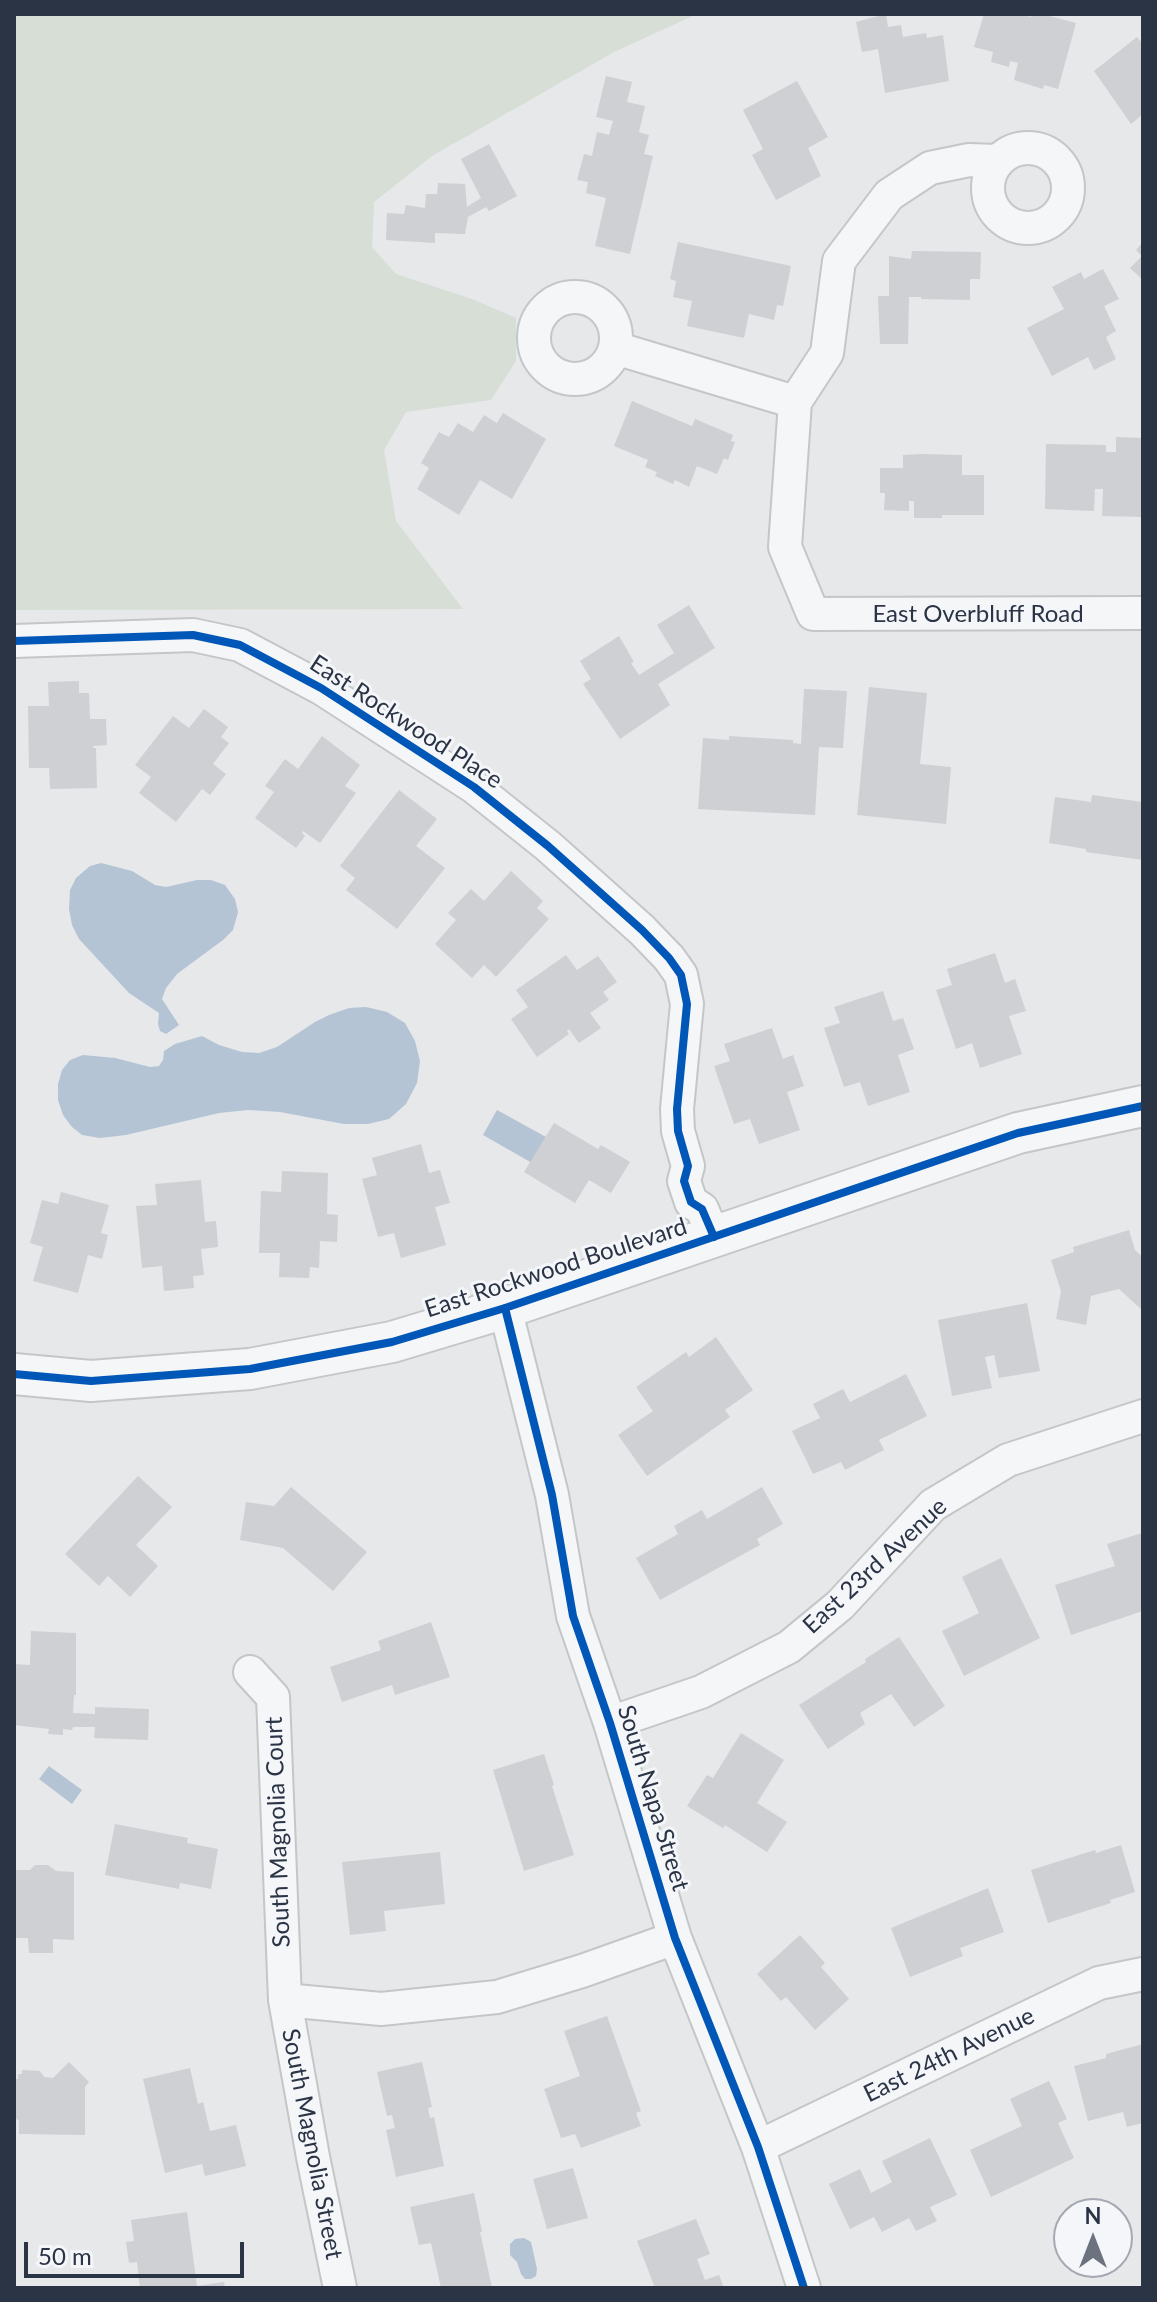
<!DOCTYPE html>
<style>
body{margin:0}
#map{position:relative;width:1157px;height:2302px;overflow:hidden;background:#e6e8ea;font-family:Lato,sans-serif}
canvas{display:block}
.frame{position:absolute;inset:0;border:16px solid #2b3445;pointer-events:none}
.north{position:absolute;left:1053px;top:2198px;width:80px;height:80px;box-sizing:border-box;background:#f4f6f9;border:2px solid #a4a8b1;border-radius:50%;rotate:0deg;font-size:22px;font-weight:700;line-height:32px;text-align:center;color:#2b3445}
.north::after{content:'';display:block;margin:auto;width:28px;height:36px;background:#6c737f;clip-path:polygon(50% 0,100% 100%,50% 72%,0 100%)}
.scale{position:absolute;left:24px;top:2242px;width:220px;height:36px;box-sizing:border-box;border:4px solid #2b3445;border-top:0;padding-left:10px;font-size:24px;line-height:28px;white-space:nowrap;color:#2b3445;-webkit-text-stroke:6px #f4f6f9;paint-order:stroke}
</style>
<div id="map">
<canvas width="1157" height="2302"></canvas>
<div class="frame"></div>
<div class="north">N</div>
<div class="scale">50 m</div>
</div>
<script>
const context = document.querySelector('canvas').getContext('2d');
context.lineJoin = 'round';
function fill(path, color) {
  context.fillStyle = color;
  context.fill(path, 'evenodd');
}
function poly(rows) {
  const path = new Path2D();
  for (const r of rows) {
    if (r.length === 3) {
      path.moveTo(r[0] + r[2], r[1]);
      path.arc(r[0], r[1], r[2], 0, 2 * Math.PI);
      continue;
    }
    path.moveTo(r[0], r[1]);
    for (let i = 2; i < r.length; i += 2) path.lineTo(r[i], r[i + 1]);
  }
  return path;
}
function stroke(path, color, width, dash) {
  context.strokeStyle = color;
  context.lineWidth = width;
  context.lineCap = dash ? 'butt' : 'round';
  context.setLineDash(dash || []);
  context.stroke(path);
}
function drawText(font, color, halo, rows, align = 'center') {
  context.font = font + ' Lato,sans-serif';
  context.lineWidth = 6;
  context.setLineDash([]);
  context.textBaseline = 'middle';
  context.strokeStyle = halo;
  context.fillStyle = color;
  for (const [text, x, y, turn = 0] of rows) {
    context.save();
    context.translate(x, y);
    context.rotate((+turn || 0) * Math.PI / 180);
    context.textAlign = isNaN(turn) ? turn : align;
    if (halo) context.strokeText(text, 0, 0);
    context.fillText(text, 0, 0);
    context.restore();
  }
}
const green = poly([
 [14,14,697,14,614,52,432,156,374,202,372,247,396,274,472,299,516,318,516,361,491,400,406,412,384,450,396,521,463,609,14,610]
]);
const water = poly([
 [101,863,132,871,155,885,166,887,197,880,211,880,225,885,235,899,238,912,233,930,223,940,177,974,166,988,162,999,179,1025,166,1034,160,1031,158,1024,159,1013,129,993,79,939,72,925,69,909,70,890,76,878,90,866],
 [366,1007,387,1012,405,1023,415,1041,420,1061,417,1083,406,1104,389,1119,368,1124,344,1124,280,1112,248,1110,219,1113,126,1135,100,1138,82,1135,72,1127,63,1115,58,1100,58,1084,62,1070,70,1060,83,1055,115,1058,150,1067,159,1066,163,1060,164,1051,175,1044,202,1036,219,1045,242,1052,259,1053,277,1047,315,1022,329,1015,349,1008],
 [497,1110,546,1137,532,1163,483,1135],
 [49,1766,82,1790,72,1804,39,1779],
 [524,2238,531,2242,537,2269,536,2276,531,2279,525,2279,521,2274,517,2262,510,2255,510,2244,515,2239]
]);
const building = poly([
 [886,14,888,27,901,25,903,37,926,33,927,38,943,35,949,81,885,93,878,49,862,52,856,22],
 [984,14,1018,14,1031,17,1032,14,1042,14,1076,23,1058,89,1044,85,1043,89,1014,80,1018,63,1010,61,1009,67,991,62,993,52,974,47],
 [1137,37,1143,44,1143,114,1131,124,1094,71],
 [606,76,632,82,627,102,645,106,639,132,649,135,644,154,653,156,630,254,595,246,606,198,586,193,588,182,577,180,584,154,592,156,597,132,609,135,613,121,596,117],
 [797,81,828,137,808,148,821,176,776,200,752,155,763,149,743,110],
 [489,144,517,196,489,211,486,207,468,217,465,234,435,233,435,243,386,240,387,213,404,214,406,205,425,208,426,194,437,194,438,183,465,184,467,207,481,198,461,159],
 [678,242,791,266,783,306,777,305,774,320,749,314,744,338,687,326,692,301,673,297,676,281,670,279],
 [1143,242,1143,280,1130,268,1142,256,1136,250],
 [912,251,981,252,980,279,970,279,970,300,921,299,921,297,909,297,908,344,880,344,878,296,889,296,889,256,911,259],
 [1103,269,1119,299,1104,306,1116,331,1106,337,1116,359,1094,370,1088,357,1052,376,1027,328,1064,309,1052,287,1081,272,1084,279],
 [632,401,692,426,695,419,733,435,731,441,735,442,728,460,724,458,717,474,697,466,689,487,675,480,673,484,655,476,657,472,645,467,648,460,614,446],
 [503,413,546,439,512,499,480,480,459,515,417,489,429,468,421,463,439,432,449,437,458,423,473,432,484,415,497,423],
 [1116,437,1143,438,1143,517,1102,516,1103,489,1095,489,1094,511,1045,509,1046,444,1106,445,1106,452,1116,452],
 [922,454,962,455,962,475,984,475,984,515,942,515,942,518,914,518,914,501,909,501,909,511,884,510,885,493,880,493,880,468,903,468,903,455],
 [689,605,715,648,658,684,670,705,620,739,583,684,591,679,580,661,619,636,634,662,631,663,639,675,674,653,657,625],
 [79,681,79,693,89,693,90,719,106,719,107,745,93,746,93,748,96,748,97,788,50,789,49,768,29,768,28,706,49,706,48,682],
 [869,687,927,693,920,764,951,767,946,824,857,815],
 [804,689,847,691,843,748,819,747,815,815,698,809,703,738,729,740,729,736,793,740,793,743,801,744],
 [204,709,228,727,221,737,229,743,213,764,226,774,210,795,202,789,176,822,139,793,151,777,135,765,173,716,189,728],
 [322,736,360,765,345,786,356,793,320,843,303,831,302,833,305,836,296,848,255,818,274,792,265,786,285,759,298,769],
 [399,790,437,819,416,846,445,868,397,929,346,890,355,878,340,866],
 [1092,795,1143,802,1143,860,1086,852,1086,849,1049,843,1055,797,1091,802],
 [511,871,543,901,537,908,549,919,496,977,484,965,472,978,435,944,456,920,448,913,471,889,484,901],
 [995,953,1005,983,1015,979,1026,1011,1009,1016,1022,1054,980,1068,972,1043,956,1049,936,990,952,985,947,969],
 [566,955,577,970,598,956,617,982,603,992,609,1000,590,1013,601,1028,579,1043,569,1029,567,1031,569,1034,537,1057,511,1019,528,1007,516,990],
 [883,991,893,1021,903,1018,914,1049,898,1055,910,1092,868,1106,860,1082,844,1087,824,1028,840,1023,834,1007],
 [772,1028,783,1059,793,1055,804,1086,787,1092,800,1130,759,1144,750,1119,734,1124,714,1066,730,1061,724,1044],
 [554,1123,598,1149,601,1145,630,1162,611,1193,589,1180,575,1203,524,1172],
 [421,1144,429,1173,440,1170,450,1203,435,1207,446,1245,401,1258,394,1233,378,1237,362,1179,377,1175,372,1158],
 [282,1171,328,1173,327,1214,338,1215,337,1242,320,1241,319,1268,310,1267,309,1278,279,1277,280,1253,259,1253,261,1191,281,1192],
 [201,1180,205,1222,216,1221,218,1247,201,1249,204,1275,193,1276,194,1288,164,1291,162,1266,142,1268,136,1206,157,1205,155,1184],
 [61,1192,109,1205,101,1233,108,1235,102,1259,88,1255,78,1293,33,1281,43,1247,30,1243,42,1200,58,1204],
 [1129,1230,1135,1250,1143,1257,1143,1311,1119,1289,1091,1296,1086,1325,1056,1319,1061,1291,1051,1260,1074,1252,1073,1247],
 [1027,1303,1040,1371,999,1378,994,1355,985,1357,992,1388,952,1396,938,1320],
 [716,1337,753,1390,725,1410,730,1417,647,1476,618,1435,653,1411,636,1387,686,1352,689,1357],
 [906,1374,927,1416,879,1440,884,1450,845,1470,841,1462,813,1474,792,1431,820,1418,813,1404,843,1389,850,1402],
 [138,1476,172,1507,136,1545,158,1566,130,1597,108,1576,99,1586,65,1554],
 [291,1487,367,1552,333,1591,283,1548,240,1540,246,1502,274,1506],
 [762,1487,783,1524,757,1539,760,1545,660,1600,636,1558,678,1534,674,1526,702,1510,707,1519],
 [1142,1533,1143,1611,1071,1635,1055,1585,1115,1566,1107,1544],
 [1001,1558,1040,1638,964,1676,942,1631,979,1613,962,1577],
 [431,1622,450,1677,395,1695,392,1685,342,1702,330,1667,381,1650,378,1641],
 [31,1631,76,1633,76,1695,74,1695,73,1713,95,1714,95,1707,149,1709,148,1740,94,1738,95,1727,73,1727,72,1730,63,1729,63,1735,48,1734,49,1729,14,1725,14,1664,30,1665],
 [899,1637,945,1706,914,1727,891,1694,860,1713,865,1724,828,1749,799,1705,866,1662,865,1659],
 [741,1733,784,1760,757,1803,787,1822,767,1852,725,1825,723,1828,687,1806,707,1775,713,1778],
 [544,1754,554,1785,552,1786,574,1855,524,1871,493,1770],
 [115,1824,188,1838,187,1843,218,1849,211,1889,180,1883,179,1889,105,1875],
 [1121,1845,1135,1892,1110,1900,1111,1903,1048,1923,1031,1870,1095,1850,1096,1853],
 [440,1852,445,1904,384,1911,386,1931,350,1935,342,1862],
 [35,1865,48,1865,56,1871,74,1872,74,1940,53,1939,53,1953,29,1953,28,1938,14,1938,14,1870,30,1870],
 [988,1888,1004,1932,960,1948,963,1956,910,1977,891,1928],
 [800,1935,825,1963,821,1967,849,1999,815,2030,786,1997,781,2001,757,1974],
 [607,2016,641,2111,636,2113,641,2126,581,2148,575,2134,561,2138,544,2089,580,2076,564,2031],
 [1143,2044,1143,2123,1127,2127,1123,2112,1088,2121,1074,2066,1106,2058,1106,2054],
 [69,2062,89,2082,85,2087,85,2135,19,2134,19,2121,14,2117,14,2079,18,2079,18,2074,22,2074,22,2070,40,2071,44,2077,53,2078],
 [422,2062,432,2107,428,2108,430,2118,434,2117,444,2166,396,2177,386,2130,395,2128,392,2115,387,2116,377,2072],
 [190,2068,198,2104,203,2102,210,2131,236,2125,246,2166,205,2176,202,2164,165,2173,143,2079],
 [1049,2081,1067,2119,1058,2123,1074,2158,991,2197,970,2150,1022,2126,1010,2099],
 [930,2138,957,2195,930,2207,937,2221,916,2231,909,2218,882,2232,874,2217,850,2229,829,2184,860,2169,871,2193,892,2182,882,2161],
 [573,2168,588,2218,547,2229,533,2179],
 [474,2193,482,2232,480,2232,492,2288,441,2288,431,2243,419,2245,410,2207],
 [187,2212,197,2286,224,2282,225,2288,140,2288,137,2262,129,2263,126,2242,134,2241,131,2220],
 [696,2219,710,2254,697,2259,705,2280,719,2275,724,2288,655,2288,637,2241]
]);
const minor = poly([
 [1028,188,40],
 [997,161,969,160,930,168,889,195,839,261,827,353,795,402,785,547,813,614,1143,613],
 [575,338,41],
 [615,348,795,402],
 [14,641,193,635,240,645,321,688,474,787,548,846,642,930,669,958,681,975,687,1004,677,1109,678,1131,688,1166,684,1181,691,1202,702,1209,714,1237],
 [505,1308,552,1495,573,1616,610,1723,675,1938,758,2147,804,2288],
 [250,1672,273,1697,285,2000,313,2157,340,2288],
 [610,1723,701,1692,789,1647,840,1605,933,1505,1008,1460,1143,1416],
 [285,2000,381,2009,497,1997,582,1971,675,1938],
 [758,2147,1099,1983,1143,1974]
]);
const tertiary = poly([
 [14,1374,91,1381,250,1369,392,1342,505,1308,1018,1133,1143,1106]
]);
const cycleway = poly([
 [14,641,193,635,240,645,321,688,474,787,548,846,642,930,669,958,681,975,687,1004,677,1109,678,1131,688,1166,684,1181,691,1202,702,1209,714,1237],
 [505,1308,552,1495,573,1616,610,1723,675,1938,758,2147,804,2288],
 [14,1374,91,1381,250,1369,392,1342,505,1308,1018,1133,1143,1106]
]);
const streetNames = [
 ["East Overbluff Road",978,614],
 ["East Rockwood Place",406,722,33],
 ["East Rockwood Boulevard",556,1268,-18],
 ["East 23rd Avenue",875,1566,-43],
 ["South Napa Street",653,1798,73],
 ["South Magnolia Court",278,1832,-92],
 ["East 24th Avenue",949,2055,-26],
 ["South Magnolia Street",312,2144,79]
];
fill(green, '#d6ded6');
fill(water, '#b4c4d5');
fill(building, '#ced0d3');
stroke(minor, '#c4c6c8', 36);
stroke(tertiary, '#c4c6c8', 44);
stroke(minor, '#f5f6f7', 32);
stroke(tertiary, '#f5f6f7', 40);
stroke(cycleway, '#0057b8', 8);
drawText('24px', '#2b3445', '#f4f6f9', streetNames);
</script>
